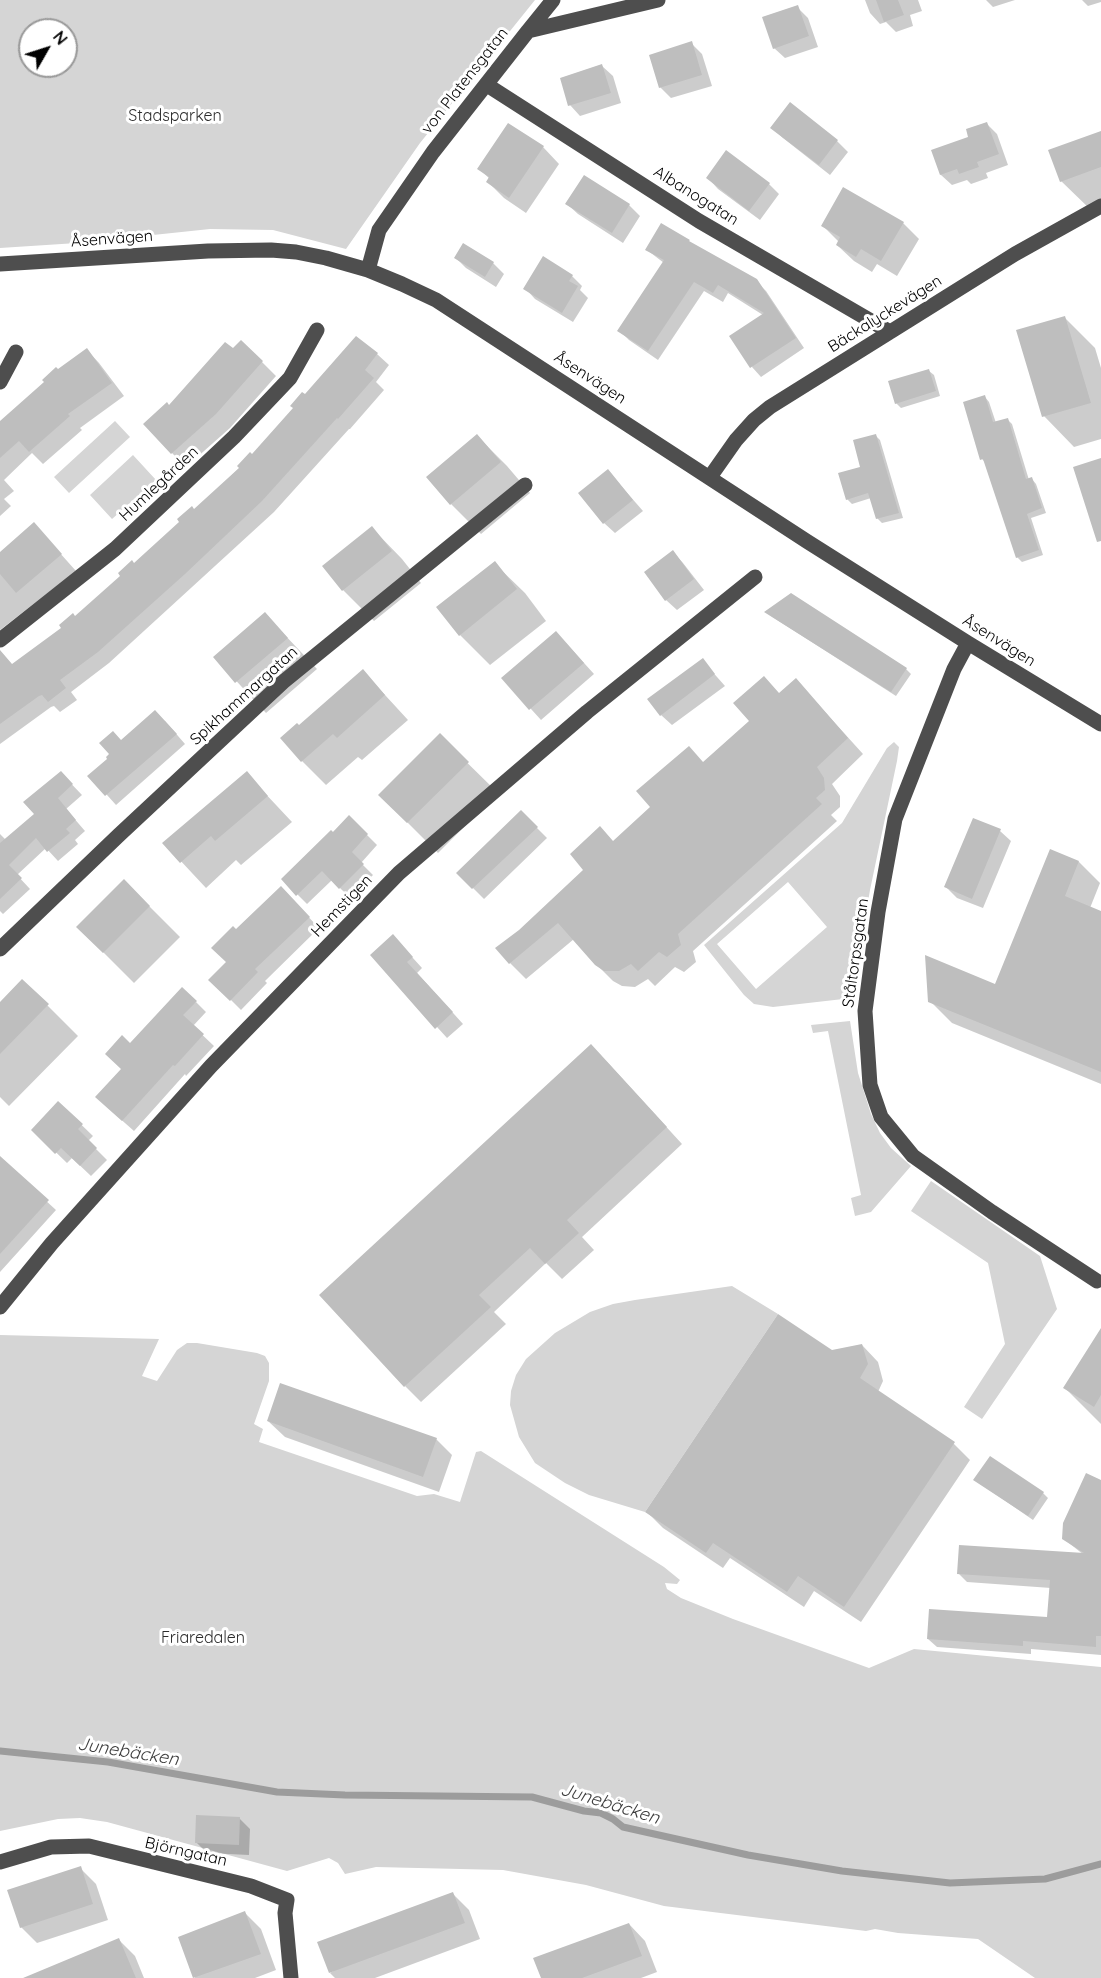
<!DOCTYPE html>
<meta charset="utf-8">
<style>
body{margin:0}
#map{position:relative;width:1101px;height:1978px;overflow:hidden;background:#fff;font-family:Quicksand,sans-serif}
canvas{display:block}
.north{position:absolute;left:18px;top:18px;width:60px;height:60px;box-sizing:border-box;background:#fff;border:2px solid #999;border-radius:50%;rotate:51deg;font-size:16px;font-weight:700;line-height:24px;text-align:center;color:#000}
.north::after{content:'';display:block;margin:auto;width:21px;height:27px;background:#000;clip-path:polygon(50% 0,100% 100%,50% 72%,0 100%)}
</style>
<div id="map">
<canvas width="1101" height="1978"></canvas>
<div class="north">N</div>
</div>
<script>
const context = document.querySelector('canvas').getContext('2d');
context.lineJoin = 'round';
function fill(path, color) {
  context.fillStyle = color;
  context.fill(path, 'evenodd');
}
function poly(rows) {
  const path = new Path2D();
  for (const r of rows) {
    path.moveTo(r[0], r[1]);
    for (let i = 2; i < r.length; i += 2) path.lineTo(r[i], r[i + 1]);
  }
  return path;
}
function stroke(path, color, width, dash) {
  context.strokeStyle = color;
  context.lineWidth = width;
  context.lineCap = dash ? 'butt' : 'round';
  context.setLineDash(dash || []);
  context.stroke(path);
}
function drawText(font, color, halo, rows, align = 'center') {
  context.font = font + ' Quicksand,sans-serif';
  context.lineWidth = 6;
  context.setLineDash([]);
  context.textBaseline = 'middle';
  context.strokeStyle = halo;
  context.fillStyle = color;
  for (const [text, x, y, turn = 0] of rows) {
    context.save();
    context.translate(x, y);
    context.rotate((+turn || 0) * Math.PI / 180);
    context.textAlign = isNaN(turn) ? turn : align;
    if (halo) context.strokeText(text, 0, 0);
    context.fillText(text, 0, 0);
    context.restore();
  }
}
const green = poly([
 [0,0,535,0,420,143,346,249,273,230,210,229,77,243,0,248],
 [30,30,66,30,66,66,30,66],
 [115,421,130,437,69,493,54,477],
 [133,455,156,480,112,519,90,495],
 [894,742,899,747,897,761,870,890,852,998,773,1007,754,1004,744,995,704,945,842,823,887,748],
 [788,882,827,927,756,989,717,944],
 [850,1021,858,1073,871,1114,880,1133,891,1148,911,1166,871,1212,855,1216,851,1198,861,1195,828,1031,813,1033,811,1025],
 [931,1181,1040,1256,1057,1309,982,1419,964,1407,1005,1344,988,1263,911,1211],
 [732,1286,778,1314,645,1512,589,1495,565,1483,535,1463,519,1437,510,1405,511,1391,516,1375,526,1359,555,1333,590,1312,613,1304,635,1300],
 [0,1335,159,1339,142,1376,157,1381,177,1350,187,1343,197,1343,257,1353,265,1356,269,1363,269,1381,254,1424,263,1429,259,1442,417,1496,434,1494,460,1502,476,1452,481,1451,664,1567,680,1580,677,1584,665,1583,667,1589,681,1598,733,1619,869,1668,914,1649,1101,1667,1101,1978,1035,1978,978,1939,898,1933,875,1929,866,1931,664,1906,586,1885,503,1870,376,1867,345,1874,338,1863,329,1858,287,1871,107,1822,80,1818,58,1819,0,1831]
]);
const shadow = poly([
 [865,0,918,0,922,11,910,15,913,26,896,32,886,22,880,24,870,13],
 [986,0,1015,0,993,7],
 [1082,0,1101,0,1101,2,1088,6],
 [797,7,808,18,818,47,785,58,774,48],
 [691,43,702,54,712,86,671,98,660,87],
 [602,66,613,76,621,103,580,116,570,105],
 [791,104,837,141,848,152,830,175,783,138,772,128],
 [986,123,997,134,1008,165,986,173,988,178,971,184,967,180,952,185,941,175,933,151,970,138],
 [1101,133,1101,208,1092,211,1061,181],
 [543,147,559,164,526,213,504,198,488,182,490,179,479,169],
 [708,178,769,184,779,194,760,220,718,189],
 [567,204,629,205,640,216,623,243,578,214],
 [903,223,919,239,897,276,877,264,872,272,854,261,837,245,839,242,822,225],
 [647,250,756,281,766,291,804,348,761,377,752,367,763,315,728,293,723,302,704,291,658,360,629,340,619,330,664,263],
 [456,258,493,263,504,274,496,287,466,268],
 [572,276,582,286,580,290,588,298,573,322,535,299,525,288],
 [1064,317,1095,348,1101,368,1101,439,1074,447,1044,416],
 [356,338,377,354,389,365,376,382,384,390,350,429,349,429,274,512,109,663,71,692,77,700,60,712,54,706,51,707,0,744,0,670,13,666,75,618,194,511,252,456],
 [87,350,99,363,124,396,80,428,82,430,43,464,32,453,4,480,14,491,4,499,11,506,0,516,0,423,58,371],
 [233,351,262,362,276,376,230,428,186,467,172,453,169,407],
 [929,371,934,375,940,396,901,408,896,403],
 [985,397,989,402,996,423,1007,419,1012,424,1029,480,1032,479,1036,484,1046,513,1031,518,1043,555,1022,562,1017,557,987,464,982,459],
 [875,435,880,440,903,518,882,523,877,518,871,498,852,504,847,499],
 [477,436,507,466,530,493,481,534,451,504],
 [608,471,643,511,615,533,604,523],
 [34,524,76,571,0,630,0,554],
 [372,528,402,559,421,583,374,621,343,590,324,566],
 [673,552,683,563,704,590,677,610,666,600],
 [494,563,525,593,546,621,490,665,460,635],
 [265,614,317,669,266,713,215,658],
 [771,616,906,669,911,674,896,696],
 [566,643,594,674,541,720,503,678],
 [702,660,725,686,672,725,661,715],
 [363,671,408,720,362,760,358,757,326,785,302,761,299,727],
 [796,680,863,754,832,784,840,796,840,807,831,815,837,821,693,951,696,962,684,972,675,967,655,986,648,979,635,987,622,986,613,981,596,964,574,939,526,979,510,963,520,931,614,842],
 [165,721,185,744,116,805,90,776,110,759,122,741],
 [440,736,498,793,438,853,380,795],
 [61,773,82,795,66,809,85,831,75,840,78,844,58,861,46,848,17,875,30,889,3,914,0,911,0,834,6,840,36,814],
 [246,773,292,822,241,865,236,860,206,888,164,843],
 [521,812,547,838,484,899,458,873],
 [349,817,377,845,361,863,373,875,350,898,332,880,307,904,283,880],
 [1000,831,1011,841,983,908,957,898,946,887],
 [1051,851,1079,862,1100,883,1090,908,1101,912,1101,1084,952,1023,930,1001,996,986],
 [124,881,180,937,134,983,78,927],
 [281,888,319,928,265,981,267,983,241,1010,211,980,228,962,236,931],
 [403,947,422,968,417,973,463,1024,447,1038,372,955],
 [23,981,78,1036,9,1106,0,1097,0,1004],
 [196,1002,206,1012,193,1026,214,1046,186,1076,185,1074,134,1131,108,1108,130,1045],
 [607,1062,682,1144,582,1237,594,1250,562,1279,546,1263,494,1312,506,1324,421,1402,405,1386],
 [61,1105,93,1136,88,1141,107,1160,91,1176,72,1158,67,1163,36,1133],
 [7,1165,56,1210,0,1272,0,1173],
 [1101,1331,1101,1424,1065,1388],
 [862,1345,878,1362,883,1381,878,1392,954,1444,970,1460,861,1622,814,1591,804,1607,730,1558,723,1568,663,1528,647,1512,832,1352],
 [268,1421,436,1439,452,1455,439,1492,285,1437],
 [975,1480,1043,1493,1048,1498,1033,1520],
 [1101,1482,1101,1655,1031,1649,1031,1654,937,1647,928,1639,1048,1619,1051,1588,967,1582,959,1574,1084,1555,1064,1539],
 [239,1818,250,1829,249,1855,207,1853,196,1842],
 [80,1868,96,1884,108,1920,37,1943,21,1927],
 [453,1894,469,1910,480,1939,375,1978,335,1978,330,1973],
 [245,1913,261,1929,276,1970,255,1978,195,1978,180,1937],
 [629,1924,645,1941,657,1972,641,1978,542,1978],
 [119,1940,135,1956,144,1978,39,1978]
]);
const stream = poly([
 [0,1751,108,1762,277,1792,345,1795,532,1797,584,1811,601,1813,613,1819,623,1827,748,1855,842,1871,950,1883,1045,1879,1101,1864]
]);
const building = poly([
 [876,0,898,0,904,15,884,22],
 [798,5,809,36,773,49,762,17],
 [692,41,702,75,659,88,649,55],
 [602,64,611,93,568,106,560,78],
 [790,102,838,140,819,165,770,128],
 [987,122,999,154,977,162,979,167,959,174,957,169,940,175,931,150,968,137,966,129],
 [508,123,544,146,509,198,486,182,489,177,477,169],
 [1101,131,1101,167,1060,182,1048,150],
 [726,150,770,183,749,211,706,178],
 [584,175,630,204,612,233,565,204],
 [843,187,904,222,881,261,861,249,856,257,836,245,840,237,821,226],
 [661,223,690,240,689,241,757,279,796,338,750,368,729,336,764,313,718,285,713,293,694,282,648,351,617,331,664,260,645,250],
 [463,243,494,262,485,277,454,258],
 [543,256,573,275,569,281,578,286,562,313,523,289],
 [1065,316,1091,403,1042,417,1016,330],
 [356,336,378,353,365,370,374,378,338,419,337,418,262,501,185,574,98,652,60,680,66,688,48,702,42,695,39,696,0,724,0,650,12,664,61,628,59,625,73,613,75,616,120,576,118,573,132,560,134,563,179,522,177,519,192,506,194,509,239,468,237,466,250,452,252,454,293,408,290,406,302,392,305,394],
 [241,340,263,361,216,414,171,454,143,424,167,402,169,405,225,342,233,348],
 [87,348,112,383,68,414,70,416,29,452,19,441,0,458,0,421,44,382,42,380,56,367,58,369],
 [929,369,936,391,895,404,888,381],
 [985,395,993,422,1008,418,1026,479,1032,477,1042,508,1027,514,1039,550,1016,558,983,459,980,460,963,402],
 [477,434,501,462,450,505,426,477],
 [876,434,899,513,876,519,868,493,846,500,838,473,860,467,853,440],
 [1101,458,1101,541,1097,542,1073,467],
 [608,469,633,500,603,524,578,493],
 [34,522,62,554,16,593,0,574,0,552],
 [372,526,392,551,342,591,322,566],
 [673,550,694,579,665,601,644,572],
 [495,561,517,589,459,636,436,607],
 [791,593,907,668,891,692,764,612],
 [265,612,288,638,235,683,213,657],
 [556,631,584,663,529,710,501,678],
 [703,658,715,674,660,716,647,699],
 [363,669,385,695,337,738,333,734,301,762,280,738,297,723,299,725],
 [764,676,779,693,796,678,848,738,817,767,824,778,825,790,816,798,822,804,678,934,681,945,667,957,659,952,638,971,631,964,619,971,604,971,595,965,558,923,509,964,495,948,519,930,583,870,570,854,600,826,613,841,650,807,636,791,689,746,703,762,749,721,733,703],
 [155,710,177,734,105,796,87,776,107,759,106,757,109,754,99,743,113,731,121,740],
 [440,733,469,762,407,823,378,795],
 [61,771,73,784,58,798,76,820,66,829,70,833,47,852,36,838,9,865,22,878,0,899,0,843,34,814,23,802],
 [247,771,268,796,215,841,211,836,180,863,162,843],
 [521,810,538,827,472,889,456,873],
 [349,815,368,834,352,852,364,864,339,889,322,871,296,896,281,879,331,830,333,832],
 [973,818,1001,829,972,899,944,887],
 [1050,849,1079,861,1065,896,1101,911,1101,1072,928,1002,925,955,995,984],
 [124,879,150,906,103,953,76,927],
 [281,886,310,917,255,969,258,972,230,1001,208,980,226,962,211,948,233,926,236,929],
 [393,934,413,957,407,962,453,1012,435,1029,370,955],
 [22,979,49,1004,0,1054,0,1002],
 [182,987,197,1001,183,1015,204,1034,175,1066,173,1065,122,1121,95,1097,121,1069,105,1054,122,1035,130,1043],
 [591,1044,667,1127,567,1220,579,1233,545,1264,530,1248,479,1295,491,1307,404,1387,319,1295],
 [58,1101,83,1124,78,1129,97,1148,80,1166,61,1148,55,1154,31,1130],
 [0,1156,49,1200,0,1254],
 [778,1314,832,1350,862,1344,868,1364,860,1378,955,1442,844,1607,798,1576,787,1592,713,1543,706,1553,645,1512],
 [1101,1328,1101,1395,1094,1407,1063,1388],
 [280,1383,437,1438,423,1477,267,1421],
 [990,1456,1044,1492,1028,1516,973,1480],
 [1086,1473,1101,1480,1101,1636,1096,1636,1096,1647,1023,1641,1023,1646,927,1639,929,1609,1047,1617,1050,1580,957,1574,959,1545,1084,1553,1062,1539,1063,1523],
 [196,1815,240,1817,239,1845,195,1843],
 [81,1866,93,1904,20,1928,7,1890],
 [453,1892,465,1923,329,1973,317,1942],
 [245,1911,261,1954,193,1978,178,1937],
 [629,1923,642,1956,582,1978,541,1978,533,1958],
 [119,1938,136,1978,23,1978]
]);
const minor = poly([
 [528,31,553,0],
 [487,85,699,221,890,332],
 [0,264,208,251,271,250,296,252,326,258,368,270,402,284,436,300,808,542,968,643,1101,724],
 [368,270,379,230,433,152,528,31,658,0],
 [0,382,16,352],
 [710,477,736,440,754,420,770,407,1015,254,1101,206],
 [0,640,115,549,234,437,290,378,317,330],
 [968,643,954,669,895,819,878,912,865,1011,870,1085,881,1117,913,1156,992,1212,1097,1281],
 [0,949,119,835,283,682,525,485],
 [0,1307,52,1243,211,1066,399,873,587,712,755,577],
 [0,1862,51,1847,89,1846,251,1886,287,1900,285,1913,291,1978]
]);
const streetNames = [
 ["von Platensgatan",465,81,-52],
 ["Albanogatan",696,196,32],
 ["Åsenvägen",112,239,-4],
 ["Bäckalyckevägen",885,314,-32],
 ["Åsenvägen",590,378,33],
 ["Humlegården",159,484,-43],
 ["Åsenvägen",999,641,32],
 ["Spikhammargatan",244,696,-42],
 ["Hemstigen",342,906,-46],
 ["Ståltorpsgatan",856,953,-82],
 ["Björngatan",186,1852,13]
];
const parkNames = [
 ["Stadsparken",175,116],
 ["Friaredalen",203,1638]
];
const waterNames = [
 ["Junebäcken",128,1752,9],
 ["Junebäcken",610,1804,17]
];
fill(green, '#d5d5d5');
fill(shadow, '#0003');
stroke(stream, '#9c9c9c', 7);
fill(building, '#bebebe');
stroke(minor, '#4e4e4e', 15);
drawText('16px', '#000', '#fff', streetNames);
drawText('16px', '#2c2c2c', '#fff', parkNames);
drawText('italic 18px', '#3d3d3d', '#fff', waterNames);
</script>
